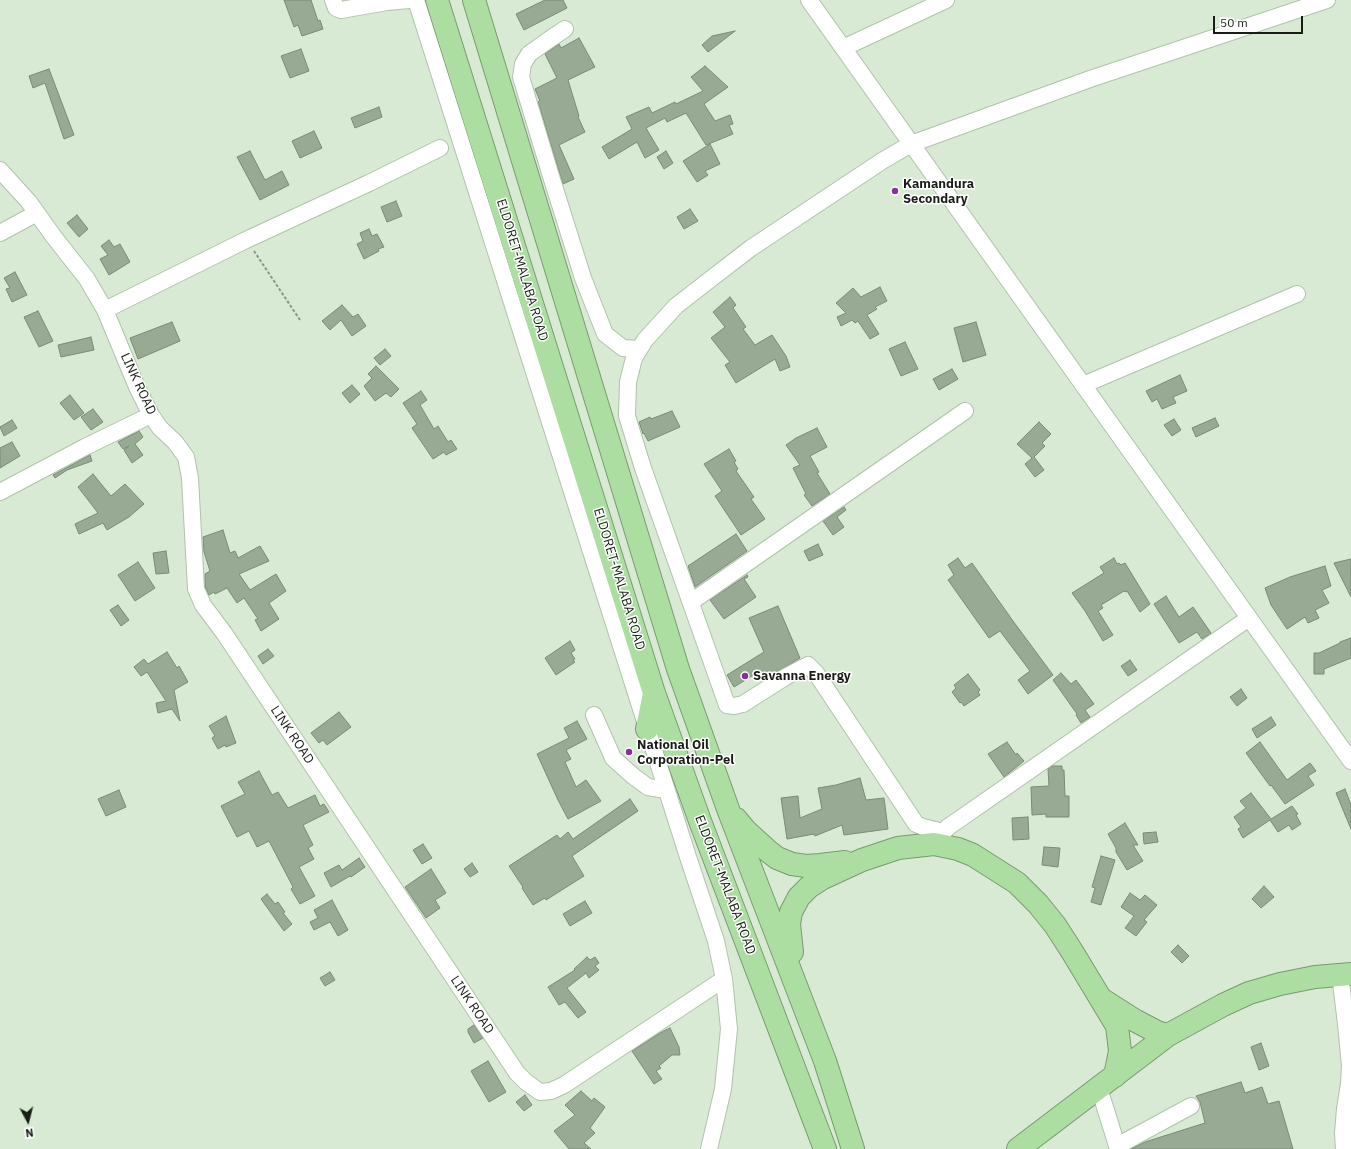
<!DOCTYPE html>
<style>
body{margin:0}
#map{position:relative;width:1351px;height:1149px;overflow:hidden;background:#d8ead3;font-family:"IBM Plex Sans",sans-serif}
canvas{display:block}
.north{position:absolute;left:8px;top:1101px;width:40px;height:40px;-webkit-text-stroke:3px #fff;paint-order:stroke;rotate:173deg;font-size:11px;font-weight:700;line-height:16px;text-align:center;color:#181e16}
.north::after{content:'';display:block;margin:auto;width:14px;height:18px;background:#181e16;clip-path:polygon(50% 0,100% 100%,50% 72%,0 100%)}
.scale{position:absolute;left:1213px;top:16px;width:90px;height:18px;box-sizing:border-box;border:2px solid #181e16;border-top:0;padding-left:5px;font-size:12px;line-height:14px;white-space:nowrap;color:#181e16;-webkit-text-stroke:3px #fff;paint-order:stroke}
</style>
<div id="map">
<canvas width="1351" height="1149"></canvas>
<div class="north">N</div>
<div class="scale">50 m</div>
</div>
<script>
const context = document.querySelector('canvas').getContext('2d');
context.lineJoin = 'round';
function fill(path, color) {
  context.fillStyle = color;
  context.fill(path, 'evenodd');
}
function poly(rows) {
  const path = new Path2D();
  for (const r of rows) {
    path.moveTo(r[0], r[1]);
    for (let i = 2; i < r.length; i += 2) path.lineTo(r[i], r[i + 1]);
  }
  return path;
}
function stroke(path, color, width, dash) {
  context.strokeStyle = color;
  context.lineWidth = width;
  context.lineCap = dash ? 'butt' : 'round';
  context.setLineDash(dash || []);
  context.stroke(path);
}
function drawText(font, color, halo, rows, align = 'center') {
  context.font = font + ' "IBM Plex Sans",sans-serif';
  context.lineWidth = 3;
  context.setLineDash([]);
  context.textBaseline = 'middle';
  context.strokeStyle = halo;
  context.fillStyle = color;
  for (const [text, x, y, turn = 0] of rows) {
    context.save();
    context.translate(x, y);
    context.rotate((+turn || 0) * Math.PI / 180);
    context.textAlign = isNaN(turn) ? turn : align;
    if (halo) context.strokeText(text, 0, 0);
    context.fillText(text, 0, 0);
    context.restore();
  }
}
const building = poly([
 [284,0,311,0,318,21,320,20,323,29,302,36,298,25,294,27,284,0],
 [545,0,563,0,567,8,524,30,516,14,545,0],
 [735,31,708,52,702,45,712,36,735,31],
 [579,38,595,67,568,80,579,116,578,117,585,132,559,145,574,179,563,184,538,102,540,101,535,89,557,78,545,54,559,44,561,48,579,38],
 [301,49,309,71,290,78,281,56,301,49],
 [705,66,728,87,704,104,715,121,730,115,733,124,729,125,733,134,706,145,686,113,667,122,665,118,646,128,659,150,645,158,637,142,609,159,602,147,632,129,626,117,649,107,652,113,675,102,676,104,703,91,691,77,705,66],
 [49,69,74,135,64,139,45,83,33,88,29,76,49,69],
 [379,107,382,117,355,128,351,118,379,107],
 [314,131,322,148,300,158,292,141,314,131],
 [710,144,720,164,705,171,708,175,697,182,683,161,710,144],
 [250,151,265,180,282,171,289,185,260,200,237,157,250,151],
 [666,151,673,163,664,169,657,157,666,151],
 [396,201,402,216,387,222,381,207,396,201],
 [690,209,698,221,684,229,677,217,690,209],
 [77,215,88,229,79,237,67,223,77,215],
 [369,229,372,236,377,234,384,247,378,249,379,251,364,259,357,244,363,241,360,233,369,229],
 [109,240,114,247,120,244,130,262,109,275,100,259,108,255,101,246,109,240],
 [15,272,27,295,12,302,6,289,10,288,4,278,15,272],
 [880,287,887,301,875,307,877,309,867,315,879,334,870,339,858,321,855,323,852,320,841,326,837,317,846,313,836,303,853,288,861,297,880,287],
 [730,297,736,305,733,308,746,327,743,329,755,345,772,335,786,356,790,367,780,371,775,359,736,383,725,365,730,362,711,338,725,327,713,312,730,297],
 [342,305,353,317,358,314,366,326,352,336,341,320,330,330,322,321,342,305],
 [38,311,53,341,39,347,24,317,38,311],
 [172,322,180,341,138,359,130,338,172,322],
 [976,322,986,355,963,362,954,328,976,322],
 [91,337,94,350,61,357,58,345,91,337],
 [905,342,918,369,901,376,889,349,905,342],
 [385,349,391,356,380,365,374,358,385,349],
 [376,366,399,389,391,397,386,393,375,401,364,386,372,378,368,374,376,366],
 [952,369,958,379,939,390,933,379,952,369],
 [1180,375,1187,391,1173,397,1176,403,1162,409,1157,399,1152,402,1146,391,1180,375],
 [352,385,360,394,350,403,342,393,352,385],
 [421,391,427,400,420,405,434,429,438,426,448,442,451,440,457,449,446,455,444,452,433,459,412,428,417,424,403,403,421,391],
 [70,395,84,413,74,420,60,403,70,395],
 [93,409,103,422,91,430,81,417,93,409],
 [672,411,680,427,648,441,644,433,643,434,639,422,650,417,651,419,672,411],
 [1215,418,1219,426,1196,437,1192,428,1215,418],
 [1174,419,1181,430,1172,436,1164,425,1174,419],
 [12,420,17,428,4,436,0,427,12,420],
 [1039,422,1051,434,1042,443,1045,446,1034,457,1044,470,1035,477,1025,464,1032,458,1017,444,1039,422],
 [817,428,827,447,810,456,819,472,817,473,830,494,812,506,804,495,806,494,793,468,800,465,786,445,796,438,817,428],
 [139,431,143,437,135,444,143,455,132,463,124,450,129,446,123,449,118,442,139,431],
 [12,442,20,456,0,468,0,448,12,442],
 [729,449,736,461,734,462,738,469,736,471,754,497,751,499,765,519,741,535,715,496,722,491,704,464,729,449],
 [90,455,92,461,67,470,55,478,53,475,90,455],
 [93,474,111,496,125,484,144,504,129,517,107,530,103,523,79,534,75,524,98,513,78,487,93,474],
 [844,507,846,510,837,517,844,527,833,535,823,521,844,507],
 [223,530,230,553,235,551,238,558,260,546,269,561,239,574,250,590,276,574,286,591,269,603,279,619,261,631,255,620,258,619,244,598,237,603,227,588,215,594,214,592,209,595,205,587,205,574,210,571,204,552,203,537,223,530],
 [736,534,747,551,695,587,688,566,736,534],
 [818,544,823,555,809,561,804,551,818,544],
 [166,551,169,573,156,574,153,553,166,551],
 [958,558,965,568,972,563,1013,621,1053,675,1028,694,1018,680,1030,671,1000,631,989,638,948,580,954,575,948,565,958,558],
 [1114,558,1117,564,1119,563,1121,565,1125,563,1150,604,1140,612,1127,591,1125,592,1124,591,1101,605,1103,608,1098,611,1113,635,1103,641,1085,611,1072,593,1104,573,1100,567,1114,558],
 [1351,559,1351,597,1334,563,1351,559],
 [138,562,155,588,135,601,118,575,138,562],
 [1325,566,1331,586,1322,590,1329,603,1315,610,1319,618,1308,623,1305,617,1287,629,1271,605,1265,588,1290,577,1325,566],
 [747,575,748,577,744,579,756,597,724,619,710,600,747,575],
 [1166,596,1179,617,1193,607,1211,633,1202,639,1197,632,1179,643,1154,604,1166,596],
 [118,605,129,620,121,626,110,610,118,605],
 [778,606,800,658,765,679,760,671,734,687,727,675,764,652,749,618,778,606],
 [1351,638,1351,658,1324,669,1324,674,1314,674,1314,653,1319,653,1340,643,1340,642,1351,638],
 [570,641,575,650,571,653,575,659,573,660,575,662,556,675,545,658,570,641],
 [268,649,274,656,263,664,258,656,268,649],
 [167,652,177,668,179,666,188,682,174,690,180,721,172,709,158,713,156,703,166,701,147,672,141,676,134,667,144,659,148,664,167,652],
 [1130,660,1137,670,1128,676,1121,666,1130,660],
 [1061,673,1071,684,1076,680,1094,704,1085,710,1090,717,1081,723,1076,715,1077,714,1053,680,1061,673],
 [968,674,980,690,978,692,980,695,964,706,961,702,960,703,952,692,956,688,954,685,968,674],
 [1241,689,1247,698,1237,706,1230,697,1241,689],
 [339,712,351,727,327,745,323,740,319,743,311,733,339,712],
 [226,716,236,743,226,747,225,745,218,749,212,738,215,736,209,726,226,716],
 [1271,717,1276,725,1257,738,1252,729,1271,717],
 [577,721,587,739,566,750,571,759,565,762,576,787,586,780,601,801,568,819,558,800,537,754,569,738,564,728,577,721],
 [1007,742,1016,755,1017,753,1024,761,1004,777,988,754,1007,742],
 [1260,742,1287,780,1310,763,1316,771,1308,776,1314,785,1285,804,1271,785,1270,786,1246,753,1260,742],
 [1052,766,1062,766,1062,770,1064,770,1065,796,1069,796,1069,817,1046,817,1046,814,1032,815,1031,787,1049,786,1048,769,1052,766],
 [259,771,272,795,278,792,288,808,315,795,320,806,324,804,329,812,303,825,313,845,308,848,314,859,299,867,315,896,300,904,291,889,293,887,269,841,257,847,249,831,237,837,221,806,245,794,238,782,259,771],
 [860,778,866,800,884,798,888,829,844,835,842,825,815,836,814,834,787,839,781,798,798,796,800,818,822,809,818,788,836,785,860,778],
 [1345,789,1351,805,1351,829,1336,793,1345,789],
 [119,790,126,807,106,816,98,799,119,790],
 [1251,793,1271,819,1292,806,1298,814,1296,815,1301,824,1292,830,1289,825,1278,832,1270,820,1243,838,1238,829,1241,827,1234,817,1246,808,1240,801,1251,793],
 [630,799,638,811,572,856,584,876,546,900,545,898,533,905,522,888,523,887,509,866,557,835,560,839,568,832,573,839,630,799],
 [1028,817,1029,839,1013,840,1012,818,1028,817],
 [1125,823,1138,845,1133,845,1143,861,1127,870,1116,852,1116,848,1108,834,1125,823],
 [1156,832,1158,842,1144,844,1143,833,1156,832],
 [423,844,432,858,422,864,413,850,423,844],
 [1044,847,1060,848,1058,867,1042,865,1044,847],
 [1101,856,1115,860,1101,905,1091,902,1095,888,1092,887,1101,856],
 [359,858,365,867,351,877,350,876,331,887,324,873,339,865,342,870,359,858],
 [472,863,478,872,470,877,464,869,472,863],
 [431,869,446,893,435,900,440,908,426,918,405,887,431,869],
 [1264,886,1274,897,1261,908,1252,899,1264,886],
 [1130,893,1140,900,1145,895,1157,905,1144,920,1147,922,1136,936,1125,928,1134,916,1121,907,1130,893],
 [267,894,275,904,278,902,285,912,283,913,292,924,284,931,261,899,267,894],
 [332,900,348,930,338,936,330,922,314,930,310,922,318,918,314,910,332,900],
 [585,901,592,913,570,926,563,914,585,901],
 [1178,945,1189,956,1182,963,1171,952,1178,945],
 [587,957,590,960,595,957,599,963,595,966,599,970,589,978,586,973,567,988,586,1012,578,1018,565,1002,559,1005,548,987,575,970,574,969,587,957],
 [330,972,335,980,325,986,320,978,330,972],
 [474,1025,483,1038,474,1043,468,1032,468,1029,474,1025],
 [670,1028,679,1047,680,1055,672,1055,659,1066,661,1068,656,1071,662,1079,654,1084,632,1051,660,1033,670,1028],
 [1261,1043,1269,1066,1259,1070,1251,1047,1261,1043],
 [488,1061,506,1092,489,1102,471,1071,488,1061],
 [1241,1082,1245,1093,1262,1087,1268,1104,1279,1101,1293,1149,1131,1149,1145,1142,1205,1123,1200,1102,1196,1096,1241,1082],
 [581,1091,592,1101,594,1098,605,1107,590,1128,595,1133,584,1143,591,1149,569,1149,554,1131,575,1115,565,1105,581,1091],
 [525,1095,532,1105,524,1111,516,1102,525,1095]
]);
const path = poly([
 [254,251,300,320]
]);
const minor = poly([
 [333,0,336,8,341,10,387,2,409,0],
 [416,0,688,857,716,941,724,979,729,1029,723,1089,709,1149],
 [809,0,1351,761],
 [565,29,550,39,529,54,523,64,521,77,550,173,583,278,605,334,623,348,639,349],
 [843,48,946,0],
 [0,170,29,202,54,237,87,279,105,310,137,387,151,415,160,428,175,442,186,457,190,478,196,589,203,605,224,633,517,1073,526,1082,540,1092,551,1091,564,1085,724,979],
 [0,233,37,213],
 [105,310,246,240,369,183,440,148],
 [1083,385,1297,294],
 [0,492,85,447,151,415],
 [691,602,965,411],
 [594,715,613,758,633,776,648,787,666,790],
 [943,832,923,827,916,824,816,673,808,665,787,676,743,704,734,706,727,705,643,468,627,416,628,382,634,358,645,340,676,306,712,278,751,248,882,161,911,144,1090,79,1327,0],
 [936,841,948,827,954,823,1249,618],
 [1340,974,1346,1024,1350,1066,1349,1084,1345,1109,1343,1133,1344,1149],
 [1099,1088,1118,1149],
 [1117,1146,1191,1106]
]);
const highway = poly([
 [437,0,654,693,700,821,825,1149],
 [474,0,678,669,728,809,825,1061,853,1149],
 [647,729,654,693],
 [736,819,746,831,768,851,777,858,792,864,806,866,820,865,845,862],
 [792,952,789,924,791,912,799,897,809,887,823,878,862,860,898,848,934,844,958,849,973,855,1017,883,1038,904,1055,925,1073,953,1117,1026,1120,1051,1115,1076],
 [1103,1000,1136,1021,1157,1032,1168,1035],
 [1018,1149,1168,1035,1223,1005,1249,993,1280,984,1315,977,1351,974]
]);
const markers = [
 [895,191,4,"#89309c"],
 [745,676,4,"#89309c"],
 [629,752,4,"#89309c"]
];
const poiNames = [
 ["Kamandura",903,184],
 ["Secondary",903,199],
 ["Savanna Energy",753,676],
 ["National Oil",637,745],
 ["Corporation-Pel",637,760]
];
const streetNames = [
 ["ELDORET-MALABA ROAD",522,270,73],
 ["LINK ROAD",138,384,65],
 ["ELDORET-MALABA ROAD",619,579,73],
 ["LINK ROAD",292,735,56],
 ["ELDORET-MALABA ROAD",725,885,69],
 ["LINK ROAD",472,1005,56]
];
fill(building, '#98aa94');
stroke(building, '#798a75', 1);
stroke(minor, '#b1c2ac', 18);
stroke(highway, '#799b70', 24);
stroke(path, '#8a9786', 2, [3, 2]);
stroke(minor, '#fff', 16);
stroke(highway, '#addea1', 22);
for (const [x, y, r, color] of markers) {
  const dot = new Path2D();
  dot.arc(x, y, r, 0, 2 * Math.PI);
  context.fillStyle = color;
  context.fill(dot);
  stroke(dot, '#fff', 1.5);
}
drawText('bold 13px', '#181e16', '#fff', poiNames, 'left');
drawText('13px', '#181e16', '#fff', streetNames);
</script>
